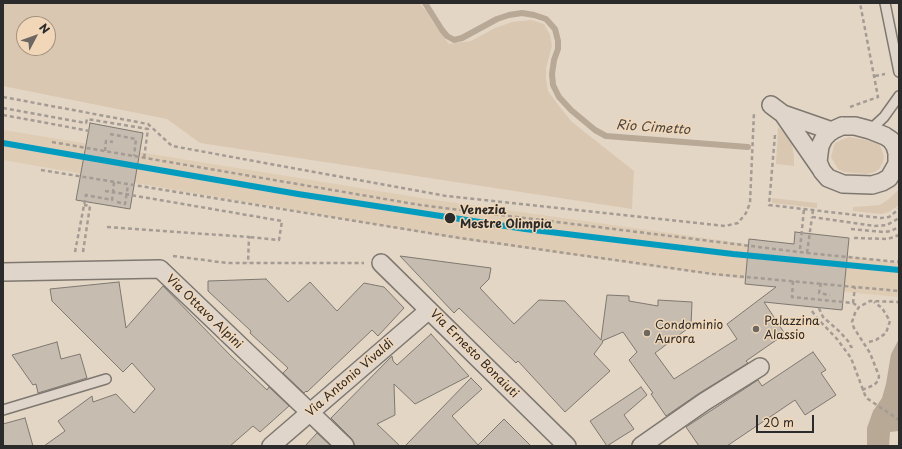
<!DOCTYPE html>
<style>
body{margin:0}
#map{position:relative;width:902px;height:449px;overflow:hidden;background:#e4d6c5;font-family:"Playpen Sans",sans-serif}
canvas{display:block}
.frame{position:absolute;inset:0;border:4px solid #2b2b2b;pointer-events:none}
.north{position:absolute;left:16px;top:16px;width:40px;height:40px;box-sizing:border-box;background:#f1d7b8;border:1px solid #a29280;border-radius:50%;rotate:49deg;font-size:11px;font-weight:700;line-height:16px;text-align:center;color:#2b2b2b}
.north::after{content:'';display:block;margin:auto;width:14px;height:18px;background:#6c6761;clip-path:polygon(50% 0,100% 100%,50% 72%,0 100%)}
.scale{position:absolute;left:756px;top:415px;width:58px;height:18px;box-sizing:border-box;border:2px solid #2b2b2b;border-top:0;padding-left:5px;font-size:12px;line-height:14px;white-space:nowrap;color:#2b2b2b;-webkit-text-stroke:3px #f1d7b8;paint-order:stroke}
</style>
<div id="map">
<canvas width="902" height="449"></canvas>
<div class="frame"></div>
<div class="north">N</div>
<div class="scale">20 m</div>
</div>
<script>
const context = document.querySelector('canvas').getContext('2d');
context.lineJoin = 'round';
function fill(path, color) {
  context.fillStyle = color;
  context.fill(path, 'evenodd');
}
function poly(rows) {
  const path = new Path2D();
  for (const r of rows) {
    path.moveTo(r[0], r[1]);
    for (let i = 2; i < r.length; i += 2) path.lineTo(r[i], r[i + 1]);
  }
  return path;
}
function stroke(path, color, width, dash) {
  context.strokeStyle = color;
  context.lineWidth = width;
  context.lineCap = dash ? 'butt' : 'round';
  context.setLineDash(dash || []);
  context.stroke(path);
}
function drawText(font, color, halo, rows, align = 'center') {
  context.font = font + ' "Playpen Sans",sans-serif';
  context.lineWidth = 3;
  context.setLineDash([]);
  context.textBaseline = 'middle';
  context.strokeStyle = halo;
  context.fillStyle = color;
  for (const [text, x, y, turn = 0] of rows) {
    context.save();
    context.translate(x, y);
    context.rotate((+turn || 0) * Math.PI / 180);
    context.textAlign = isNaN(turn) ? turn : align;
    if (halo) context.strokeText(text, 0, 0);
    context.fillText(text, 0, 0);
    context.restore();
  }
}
const built = poly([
 [3,130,428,199,769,247,790,248,899,263,899,297,792,287,757,281,463,240,3,160]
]);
const green = poly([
 [3,3,419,3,427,12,434,24,449,44,471,41,495,28,512,22,531,20,544,24,550,35,552,46,546,68,546,79,548,91,559,106,572,122,634,171,632,209,200,143,167,119,3,86],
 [24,24,48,24,48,48,24,48],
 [778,127,784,132,792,144,794,157,794,166,776,164],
 [849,137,872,141,880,145,884,156,883,162,880,168,875,172,866,174,844,172,838,169,831,157,834,146,835,143,841,140],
 [899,189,899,205,889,212,881,214,853,211,853,207,880,205,889,199],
 [772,198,817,203,817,208,772,203]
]);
const water = poly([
 [899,339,899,431,890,432,889,446,867,446,867,428,873,411,882,398,886,384,891,354]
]);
const stream = poly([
 [425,3,442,30,447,36,454,40,462,38,497,19,509,15,522,13,534,15,546,19,555,29,558,41,558,49,554,60,552,74,553,85,559,97,571,110,595,130,606,136,748,147]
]);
const building = poly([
 [90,123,143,133,130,209,76,200,90,123],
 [795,232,849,238,842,310,764,302,785,334,746,361,748,363,698,394,666,416,651,394,653,393,629,360,637,352,623,332,602,341,603,342,594,354,610,371,565,412,518,361,516,363,459,308,454,313,400,256,491,268,489,279,480,288,514,324,539,300,565,301,601,340,607,295,629,296,629,301,658,306,658,300,692,302,691,326,655,353,674,379,737,339,727,324,776,287,745,284,749,239,794,244,795,232],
 [266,279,288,302,310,282,337,311,364,283,384,287,404,308,378,336,372,330,307,392,306,391,304,393,283,373,288,368,250,333,251,331,208,291,208,281,266,279],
 [119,282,126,328,163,286,231,356,267,390,269,387,289,406,260,432,253,426,230,446,44,446,65,431,58,421,92,396,93,402,116,394,134,413,155,389,132,363,123,372,52,301,50,289,119,282],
 [431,334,469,376,415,404,394,384,395,415,377,424,400,446,355,446,352,439,331,418,392,356,393,361,397,365,431,334],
 [57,342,61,359,80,354,87,378,38,393,36,384,33,385,12,355,57,342],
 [813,352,826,370,821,373,836,395,805,415,795,400,727,446,699,446,686,427,758,380,762,386,813,352],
 [471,378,482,389,452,416,478,445,504,419,531,446,405,446,471,378],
 [641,387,647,395,624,415,634,429,607,446,590,421,641,387],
 [25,418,33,446,3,446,3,424,25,418],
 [317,433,331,446,305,446,317,433]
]);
const path = poly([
 [875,76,885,74],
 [3,97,148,124,172,146,446,196,725,226,738,223,746,213,750,203,754,112],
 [850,107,878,97,860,3],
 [3,108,86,123,87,119,148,129,144,158],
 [3,115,90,131],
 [110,134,136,139,134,156],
 [775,135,769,205,881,218,889,217,899,209],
 [52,142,420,205,807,253,898,262,899,260],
 [105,151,106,141,113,142],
 [41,170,460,238,713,274,899,291],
 [105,191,113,192,114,182],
 [117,202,125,204,128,185],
 [813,210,812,217,874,226,887,225,899,218],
 [107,227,249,237,248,263],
 [851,229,883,232,891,231,899,227],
 [854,238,888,239,899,235],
 [800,249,804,209],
 [75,252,86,195,112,200,113,192,282,221,279,240,249,237],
 [83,252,90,206,84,205],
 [807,253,812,217],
 [173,256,227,263,364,263],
 [793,281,792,297,853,303,859,307],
 [821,283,819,293,830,295],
 [853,303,855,287],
 [819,308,823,317,840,332,848,341,851,347,854,346],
 [812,311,816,317,837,339,851,358,865,395,868,399,899,420],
 [869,342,876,340,886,333,890,321,882,308,874,302],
 [862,390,874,385,878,381,879,376,870,353,854,328,852,322,855,313,859,307,870,301,899,302]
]);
const service = poly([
 [885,3,899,72],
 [870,130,884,117,899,96],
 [3,410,106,379]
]);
const minor = poly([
 [771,105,783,114,821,169],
 [783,114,832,131],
 [842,126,855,126,870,130,885,136,891,140,895,146,897,153,897,164,889,178,882,182,872,185,843,184,828,178,822,171,818,162,820,146,824,138,831,131,842,126],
 [381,263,567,446],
 [3,272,160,269,345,446],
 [271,446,429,310],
 [641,446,704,402,760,367]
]);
const rail1 = poly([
 [3,143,298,194,525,229,733,254,899,270]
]);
const markers = [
 [450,218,6,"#2b2b2b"],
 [756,329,4,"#6c6761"],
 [647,333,4,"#6c6761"]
];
const stopNames = [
 ["Venezia",460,211],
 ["Mestre Olimpia",460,225]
];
const streetNames = [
 ["Via Ottavo Alpini",204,312,44],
 ["Via Ernesto Bonaiuti",474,354,45],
 ["Via Antonio Vivaldi",350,378,-41]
];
const poiNames = [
 ["Palazzina",764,322],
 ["Alassio",764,336],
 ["Condominio",655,326],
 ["Aurora",655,340]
];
const waterNames = [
 ["Rio Cimetto",653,128,4]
];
fill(built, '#deccb4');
fill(green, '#d9c7b1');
fill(water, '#b8a896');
stroke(stream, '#b8a896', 6);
fill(building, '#c6bcb0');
stroke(building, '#7e7870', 1);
stroke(service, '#7e7870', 12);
stroke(minor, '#7e7870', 20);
stroke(path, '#a39b94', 2.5, [4, 3]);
stroke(service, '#dfd5ca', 9);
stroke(minor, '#dfd5ca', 17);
stroke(rail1, '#049cbe', 6);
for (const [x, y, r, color] of markers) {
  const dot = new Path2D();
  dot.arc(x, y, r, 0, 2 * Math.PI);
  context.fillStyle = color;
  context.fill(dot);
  stroke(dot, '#f1d7b8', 1.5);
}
drawText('bold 12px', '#2b2b2b', '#f1d7b8', stopNames, 'left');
drawText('12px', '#2b2b2b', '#f1d7b8', streetNames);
drawText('12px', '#2b2b2b', '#f1d7b8', poiNames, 'left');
drawText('italic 13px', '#4a4641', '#f1d7b8', waterNames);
</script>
